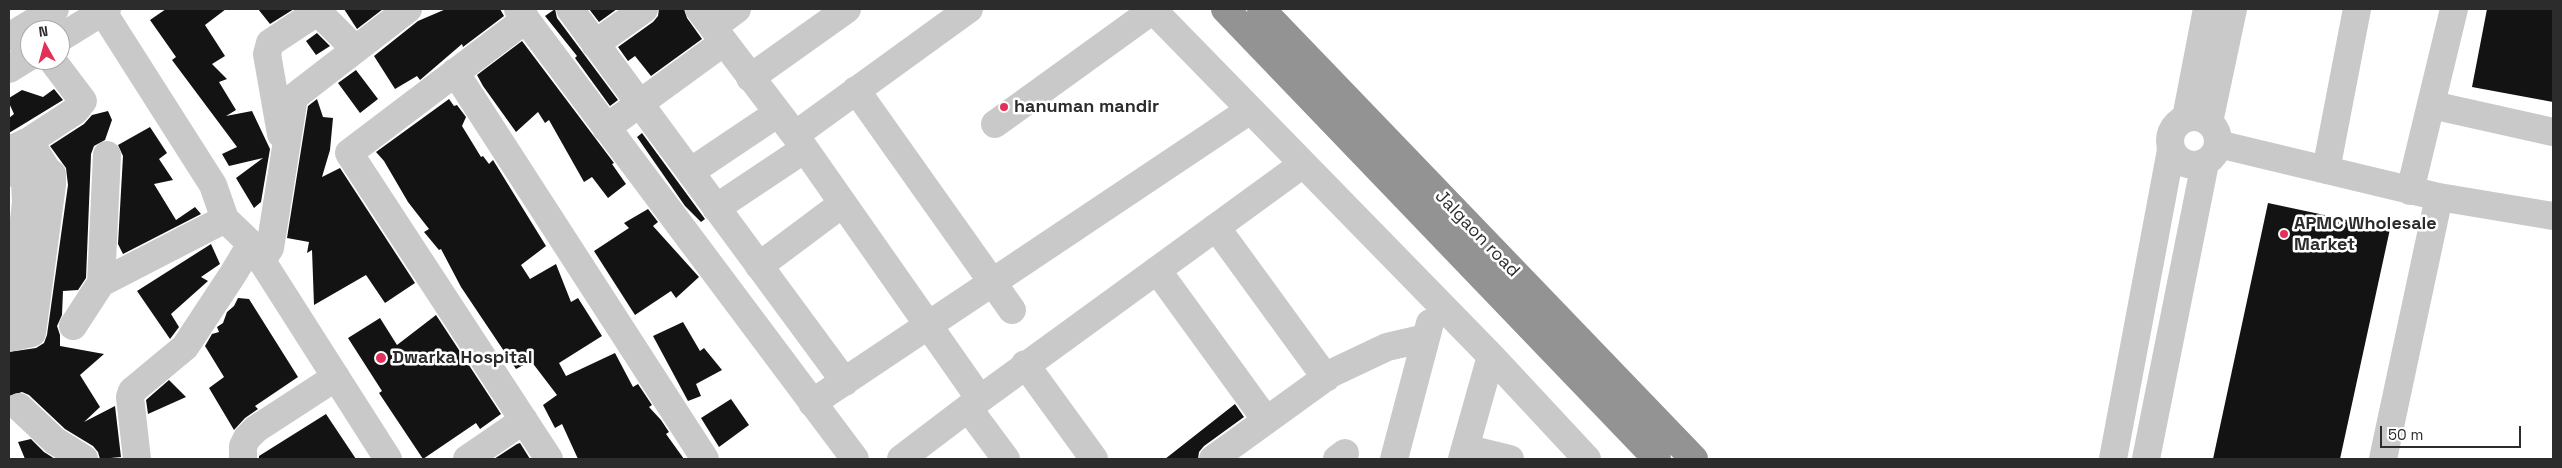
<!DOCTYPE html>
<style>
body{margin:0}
#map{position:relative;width:2562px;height:468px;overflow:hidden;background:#fff;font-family:"Space Grotesk",sans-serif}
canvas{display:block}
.frame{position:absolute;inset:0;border:10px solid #2c2c2c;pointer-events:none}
.north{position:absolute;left:20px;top:20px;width:50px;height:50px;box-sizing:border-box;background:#fff;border:1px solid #ababab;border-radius:50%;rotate:353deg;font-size:14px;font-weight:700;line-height:20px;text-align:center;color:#2c2c2c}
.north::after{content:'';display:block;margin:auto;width:18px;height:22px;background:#e13059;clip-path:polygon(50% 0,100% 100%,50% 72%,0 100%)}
.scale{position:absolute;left:2380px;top:426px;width:141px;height:22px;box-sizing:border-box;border:2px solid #2c2c2c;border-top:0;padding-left:6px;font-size:15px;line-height:18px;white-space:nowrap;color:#2c2c2c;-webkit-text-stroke:4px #fff;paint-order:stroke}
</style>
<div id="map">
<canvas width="2562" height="468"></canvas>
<div class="frame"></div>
<div class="north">N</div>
<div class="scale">50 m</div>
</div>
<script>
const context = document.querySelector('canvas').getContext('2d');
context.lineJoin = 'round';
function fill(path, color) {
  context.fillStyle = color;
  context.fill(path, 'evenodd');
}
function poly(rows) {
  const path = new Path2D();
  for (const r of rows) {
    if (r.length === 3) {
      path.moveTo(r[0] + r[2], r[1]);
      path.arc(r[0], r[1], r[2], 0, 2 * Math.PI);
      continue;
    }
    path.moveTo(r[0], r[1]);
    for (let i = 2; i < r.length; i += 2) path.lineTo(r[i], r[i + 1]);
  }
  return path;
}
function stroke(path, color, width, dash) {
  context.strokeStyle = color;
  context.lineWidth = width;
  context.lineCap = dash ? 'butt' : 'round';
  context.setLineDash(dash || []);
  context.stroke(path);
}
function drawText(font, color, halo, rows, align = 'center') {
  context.font = font + ' "Space Grotesk",sans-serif';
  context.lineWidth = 5;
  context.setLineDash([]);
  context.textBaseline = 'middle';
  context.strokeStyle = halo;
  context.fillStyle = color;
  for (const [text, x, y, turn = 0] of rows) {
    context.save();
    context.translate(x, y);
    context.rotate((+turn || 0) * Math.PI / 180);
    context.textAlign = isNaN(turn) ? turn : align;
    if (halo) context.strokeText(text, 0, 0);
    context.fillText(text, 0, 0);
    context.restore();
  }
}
const building = poly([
 [166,9,226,9,205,25,225,56,212,64,227,79,219,82,236,110,226,116,252,111,270,149,261,202,254,208,236,178,263,158,229,166,222,154,237,147,172,60,176,57,150,20],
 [258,9,294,9,270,24],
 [344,9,383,9,357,29],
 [446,9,500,9,504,16,463,47,462,44,420,80,417,76,395,89,374,56,418,21],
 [555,9,557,18,618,100,610,106,575,58,577,56,545,16],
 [589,9,617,9,599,22],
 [659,9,684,9,687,18,702,39,651,76,635,56,628,61,618,47,653,22,658,16],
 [2487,9,2553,9,2553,102,2472,87],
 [317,33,330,46,316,55,306,41],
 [522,41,614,163,612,164,626,184,608,198,592,177,584,182,549,120,545,123,538,112,516,132,483,86,477,75],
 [356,70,378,99,360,113,338,83],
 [54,89,63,100,9,133,9,118,14,114,9,103,9,98,22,90,43,97],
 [317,99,323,117,333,118,330,150,322,177,340,168,415,283,385,303,366,275,314,305,312,250,307,253,309,242,287,238,308,106],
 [449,99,454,106,457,105,466,117,462,126,481,157,483,156,489,164,493,160,546,246,521,265,530,279,556,264,571,302,578,298,602,336,559,363,566,376,615,353,633,387,638,384,652,405,649,407,661,420,669,432,666,434,684,459,578,459,562,424,555,428,543,405,557,395,531,361,516,369,461,287,441,249,439,250,424,232,429,229,408,202,384,161,376,152],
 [108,111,112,120,105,140,94,146,91,154,86,278,78,290,63,291,62,315,57,326,60,335,60,346,104,354,80,375,100,407,84,422,115,406,121,457,100,459,98,452,93,446,65,429,29,395,22,392,9,396,9,352,36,348,44,343,47,335,68,185,66,168,50,146,84,124,92,115],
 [150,127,167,153,159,159,173,180,154,184,176,220,195,207,201,214,123,254,118,244,123,156,118,145],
 [642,133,705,219,701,222,685,206,637,137],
 [2268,203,2390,229,2340,459,2213,459],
 [648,209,658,222,653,226,699,277,676,298,671,291,635,315,594,251,629,228,624,223],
 [211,244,220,264,201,277,208,281,171,314,179,327,170,339,137,291],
 [238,298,249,299,298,377,255,406,258,409,245,418,234,430,209,388,224,377,205,346,212,334,219,332,217,327,223,323,227,312,234,306],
 [436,315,501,414,480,429,476,423,423,459,379,393,382,391,348,338,380,318,397,345],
 [683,322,700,351,704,348,722,370,696,384,701,396,688,401,653,336],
 [169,380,186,397,148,414,146,400],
 [731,399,749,425,719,447,701,418],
 [1235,404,1244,417,1204,446,1199,452,1198,459,1165,459],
 [326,414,356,459,259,459,259,456],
 [31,439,44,452,55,459,25,459,18,442],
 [520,443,530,459,494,459,517,444]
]);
const minor = poly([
 [101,9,213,185,225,219,251,244,388,459],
 [518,9,855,459],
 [570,9,845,382],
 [699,9,795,135,980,399,1303,164],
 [1152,9,1491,356,1587,459],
 [526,19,349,153,549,459],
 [713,27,737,9],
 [9,37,55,9],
 [60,38,107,9],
 [595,44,644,9],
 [9,69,30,56],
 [455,72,705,459],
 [750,78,847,9],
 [856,90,1012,310],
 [2432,105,2553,132],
 [2194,141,24],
 [2186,118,2207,9],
 [2209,122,2233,9],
 [995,124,1153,10],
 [606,128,724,42],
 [281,134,267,54,270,43,314,14,319,13,355,49],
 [795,135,969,9],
 [2218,144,2439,197,2553,216],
 [12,149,29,141,75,111,83,101,52,60],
 [9,160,25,183,26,202,18,273,9,315],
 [2326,170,2357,9],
 [690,172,778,113],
 [2410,191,2454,9],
 [716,208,803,150],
 [1216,227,1326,378],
 [261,261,270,248,294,97,408,9],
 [759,266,842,204],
 [1157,270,1266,420],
 [101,283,225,219],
 [73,326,101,283,107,155],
 [9,329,13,337,32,333,52,185,52,174,47,170,29,141],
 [1025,364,1094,459],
 [812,403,1250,110],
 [19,407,55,441,84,459],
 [968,408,1006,459],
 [1465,448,1510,459],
 [137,459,130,397,132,391,185,347,233,274,251,244],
 [243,459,243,446,247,438,256,429,336,377],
 [467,459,524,420],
 [901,459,980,399],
 [1213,459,1332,373,1387,347,1426,338],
 [1337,459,1345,453],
 [1394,459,1430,323],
 [1462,459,1491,356],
 [2113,459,2171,150],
 [2146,459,2205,163],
 [2383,459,2439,197]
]);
const highway = poly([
 [1225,9,1657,459],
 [1261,9,1694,459]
]);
const markers = [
 [1004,107,5,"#e13059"],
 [2284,234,5,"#e13059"],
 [381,358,6,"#e13059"]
];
const poiNames = [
 ["hanuman mandir",1014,107],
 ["APMC Wholesale",2294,224],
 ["Market",2294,245],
 ["Dwarka Hospital",392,358]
];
const streetNames = [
 ["Jalgaon road",1477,234,46]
];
fill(building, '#131313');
stroke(minor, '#c9c9c9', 28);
stroke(highway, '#939393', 28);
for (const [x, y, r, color] of markers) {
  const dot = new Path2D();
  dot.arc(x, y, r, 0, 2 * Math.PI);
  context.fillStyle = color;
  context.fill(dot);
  stroke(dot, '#fff', 2);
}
drawText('bold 18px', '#2c2c2c', '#fff', poiNames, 'left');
drawText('18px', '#2c2c2c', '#fff', streetNames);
</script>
